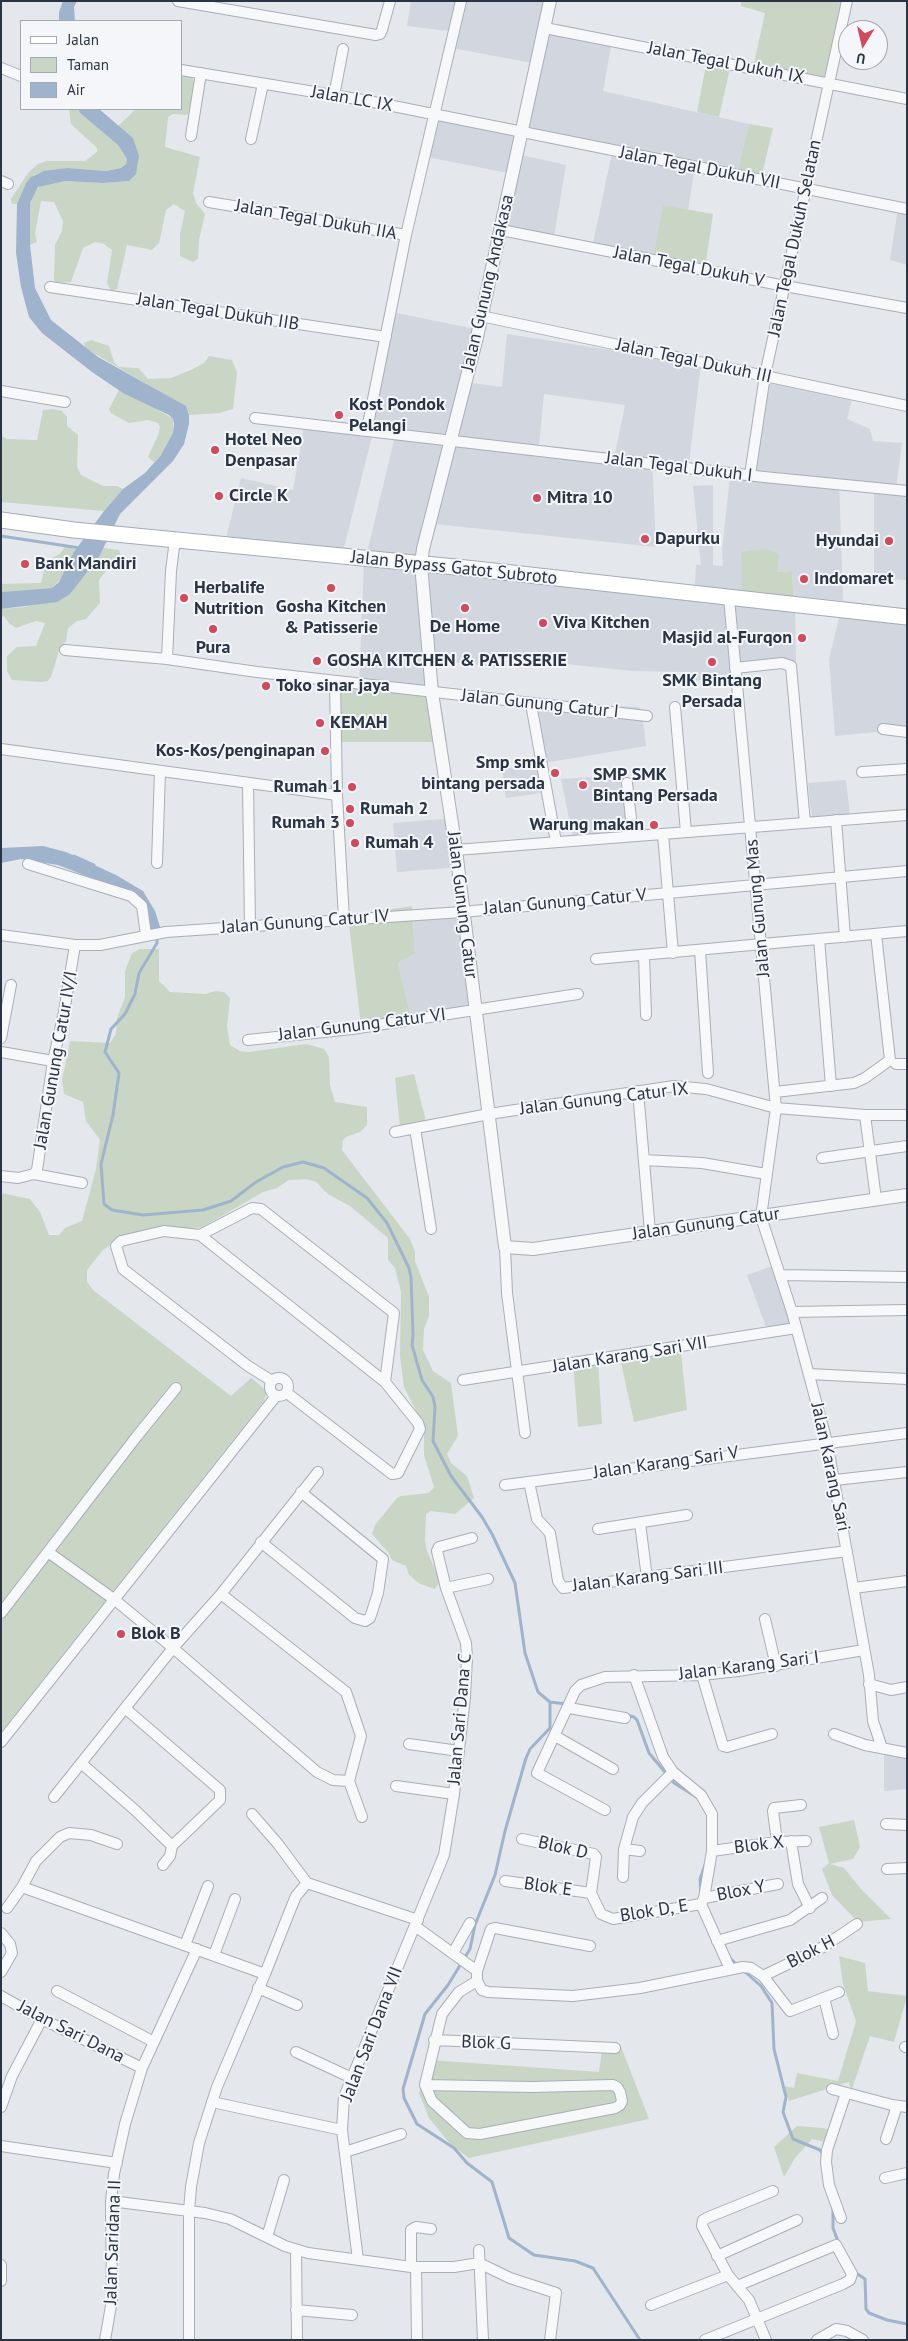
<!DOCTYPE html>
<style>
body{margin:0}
#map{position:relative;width:908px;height:2341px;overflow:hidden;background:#e4e7ec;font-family:"PT Sans",sans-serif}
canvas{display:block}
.frame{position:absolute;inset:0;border:2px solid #2b3445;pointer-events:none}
.legend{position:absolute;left:20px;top:20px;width:162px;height:90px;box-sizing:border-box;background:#f4f6f9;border:1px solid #a4a8b1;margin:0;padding:6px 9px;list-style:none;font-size:15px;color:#2b3445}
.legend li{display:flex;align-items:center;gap:10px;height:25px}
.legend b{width:25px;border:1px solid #a4a8b1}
.north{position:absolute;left:838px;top:20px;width:50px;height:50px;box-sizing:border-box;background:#f4f6f9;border:1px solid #a4a8b1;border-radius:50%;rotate:189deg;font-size:14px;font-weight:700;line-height:20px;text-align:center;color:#2b3445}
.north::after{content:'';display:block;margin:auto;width:18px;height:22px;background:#d1495b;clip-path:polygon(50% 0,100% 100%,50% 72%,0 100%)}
</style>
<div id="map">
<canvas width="908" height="2341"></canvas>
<div class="frame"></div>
<ul class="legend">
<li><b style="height:6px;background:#fff"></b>Jalan</li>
<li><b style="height:14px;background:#c9d6c5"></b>Taman</li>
<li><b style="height:14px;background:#9fb4cc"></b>Air</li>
</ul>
<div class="north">U</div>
</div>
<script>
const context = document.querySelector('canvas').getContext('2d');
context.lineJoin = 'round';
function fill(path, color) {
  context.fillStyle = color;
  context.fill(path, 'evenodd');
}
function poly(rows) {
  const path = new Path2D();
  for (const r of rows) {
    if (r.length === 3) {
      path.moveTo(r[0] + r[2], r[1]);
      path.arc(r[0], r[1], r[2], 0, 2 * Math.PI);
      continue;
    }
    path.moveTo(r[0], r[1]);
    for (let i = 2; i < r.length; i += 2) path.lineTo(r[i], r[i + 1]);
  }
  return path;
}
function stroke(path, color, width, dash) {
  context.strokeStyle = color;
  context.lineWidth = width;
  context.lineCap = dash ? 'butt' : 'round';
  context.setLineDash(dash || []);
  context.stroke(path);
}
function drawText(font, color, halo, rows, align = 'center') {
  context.font = font + ' "PT Sans",sans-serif';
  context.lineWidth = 4;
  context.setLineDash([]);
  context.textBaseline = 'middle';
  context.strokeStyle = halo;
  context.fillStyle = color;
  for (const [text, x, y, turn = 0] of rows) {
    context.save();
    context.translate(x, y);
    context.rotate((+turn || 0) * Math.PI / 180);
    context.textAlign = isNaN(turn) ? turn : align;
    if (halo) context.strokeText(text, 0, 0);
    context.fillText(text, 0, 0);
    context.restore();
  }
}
const built = poly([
 [411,1,545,1,542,25,612,41,603,91,749,124,737,174,695,166,688,210,663,205,653,257,593,243,613,148,518,129,513,153,566,165,554,236,496,227,508,173,422,156,431,112,518,129,532,63,447,47,449,31,407,26],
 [899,202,907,203,907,265,890,260],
 [387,311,475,329,464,382,502,387,507,334,701,364,689,463,652,457,656,547,425,523,416,559,695,587,696,565,701,565,693,486,713,485,713,565,723,566,722,550,731,468,750,470,766,376,854,391,847,419,870,429,873,441,902,443,896,488,907,490,907,580,874,578,874,486,839,481,843,601,907,609,907,729,835,736,829,659,843,601,795,596,792,571,777,572,741,552,795,603,796,669,730,669,731,677,680,682,686,672,632,671,519,659,500,658,496,667,433,660,439,693,359,687,364,565,396,432,374,429,340,563,223,550,241,478,293,490,305,421,361,428],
 [544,394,625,405,615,453,539,445],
 [538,703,639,707,642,712,646,746,544,763,548,792,506,798,502,769,544,763],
 [627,775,635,839,574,843,561,779],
 [846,780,850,816,812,820,808,783],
 [454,818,462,867,397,872,393,823],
 [467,911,476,1011,411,1017,398,963,415,954,413,916],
 [775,1265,794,1334,770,1338,747,1275],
 [884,1749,907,1752,907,1789,884,1791]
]);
const green = poly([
 [741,1,842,1,823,82,753,68,765,13,741,6],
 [707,60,731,64,719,117,697,112],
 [181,75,192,77,196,86,190,111,187,115,173,114,168,117,165,147,200,157,193,193,196,203,205,214,199,240,198,259,193,262,180,256,180,234,185,211,174,204,166,210,159,243,152,250,127,245,117,289,111,291,107,283,112,250,104,244,95,242,83,248,71,282,56,283,54,280,55,245,62,231,63,221,54,202,41,201,35,233,37,242,30,245,30,203,34,193,41,185,65,181,103,183,129,181,133,138,117,127,136,109,181,109],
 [69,109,78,109,80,113,118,145,127,159,126,164,121,168,106,171,67,168,35,174,26,183,17,204,12,204,11,199,28,173,38,164,47,161,85,161,97,152,97,148,71,124],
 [749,124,773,128,761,179,737,174],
 [663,205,713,214,705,268,653,257],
 [91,340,109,346,114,362,119,367,138,368,148,379,171,378,191,370,204,363,209,356,232,360,237,373,233,409,219,413,189,415,188,411,181,404,85,348,84,343],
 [119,390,145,402,173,419,173,434,161,455,154,462,148,457,158,435,160,427,158,423,148,420,129,423,111,413,109,409],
 [53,409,62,411,67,417,67,426,78,435,77,467,81,475,103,486,117,486,123,489,104,511,1,502,1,429,3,437,7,439,37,440,43,410],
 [65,546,76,549,64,575,52,588,1,592,1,584,41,583,46,561,60,554],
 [103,548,119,550,121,556,120,561,105,572,99,580,100,603,86,619,77,621,68,628,66,641,59,651,51,677,48,681,41,682,12,680,7,671,7,656,17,647,36,646,45,623,36,621,16,628,9,623,4,616,1,617,1,609,25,607,70,594],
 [764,549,779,554,777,572,792,571,795,603,742,593,741,552],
 [345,685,439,693,447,742,339,742,338,695],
 [412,906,415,954,398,963,411,1017,361,1026,348,916],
 [140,949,159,949,159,981,170,992,206,994,215,991,224,992,230,998,227,1026,230,1045,240,1051,249,1052,306,1044,324,1049,329,1057,330,1085,335,1102,367,1107,367,1125,360,1132,346,1137,343,1140,342,1150,410,1239,415,1252,415,1261,429,1297,429,1316,424,1329,423,1350,433,1371,451,1383,458,1436,447,1454,451,1463,467,1476,474,1498,455,1514,431,1511,426,1514,425,1540,427,1551,440,1581,435,1589,420,1584,409,1575,406,1566,392,1560,388,1552,372,1534,375,1525,397,1498,401,1496,429,1493,434,1487,424,1455,424,1426,404,1387,400,1356,401,1292,395,1268,388,1260,388,1238,350,1206,328,1194,316,1182,306,1179,289,1180,277,1188,263,1192,203,1227,124,1236,103,1250,87,1270,87,1282,93,1290,231,1396,251,1378,267,1391,264,1401,1,1732,1,1193,30,1199,40,1212,49,1235,59,1235,65,1228,82,1221,96,1169,100,1140,86,1121,83,1102,64,1094,62,1080,70,1041,110,1043,116,1034,117,1018,125,997,125,971,132,953],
 [414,1074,427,1125,400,1127,395,1078],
 [680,1343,687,1410,634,1422,620,1358],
 [598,1360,602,1424,578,1427,573,1362],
 [854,1820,860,1847,853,1859,830,1864,844,1868,861,1889,891,1919,858,1922,832,1895,822,1869,829,1863,819,1827],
 [839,1956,865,1963,868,1991,907,1996,894,2042,870,2036,851,2092,849,2082,789,2101,784,2086,794,2088,797,2073,838,2081,856,2021,843,1984],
 [620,2044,649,2119,469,2158,451,2145,429,2118,419,2093,429,2060,599,2072,602,2050],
 [797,2126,823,2128,837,2132,829,2143,812,2139,795,2158,784,2177,774,2147]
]);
const water = poly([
 [63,1,77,1,74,7,75,21,59,21,59,12],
 [78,109,99,109,133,138,139,156,136,174,129,181,103,183,65,181,38,187,30,203,30,245,35,288,51,320,98,357,186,406,189,415,189,424,184,444,173,461,120,514,99,557,70,594,57,602,1,609,1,592,52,588,59,582,74,552,104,511,123,489,145,473,161,455,173,433,174,424,173,419,169,415,123,393,92,372,42,333,29,317,21,287,16,253,17,204,26,183,31,177,44,171,67,168,106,171,121,168,126,164,127,159,118,145,80,113],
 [43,846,66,852,116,875,143,891,155,911,161,930,150,931,147,921,125,891,58,865,21,859,1,863,1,848]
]);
const stream = poly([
 [1,536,80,548],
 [74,856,94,865],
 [157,936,157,943,139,973,135,994,125,1014,111,1029,105,1052,119,1073,113,1115,101,1164,104,1204,112,1210,143,1215,203,1210,231,1201,256,1182,283,1167,303,1162,324,1168,367,1198,387,1223,409,1268,411,1277,413,1335,412,1345,422,1380,433,1397,435,1407,433,1441,451,1476,482,1517,492,1534,515,1583,525,1653,538,1692,550,1702,566,1704],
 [550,1702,550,1728,530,1749,526,1758,505,1831,495,1875,475,1925,470,1949,448,1985,425,2014,403,2089,404,2098,417,2124,454,2148,467,2163,492,2182,509,2238,534,2255,575,2261,593,2268,640,2340],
 [627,1715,634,1717,637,1720,649,1753,674,1783,695,1796],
 [701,1894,700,1879,705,1865],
 [728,1956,738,1966],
 [743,1970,761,1986,772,2003,774,2049,786,2097,783,2112,793,2139,820,2150,823,2155],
 [833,2209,833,2228,839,2244],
 [853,2271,865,2279,866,2309,869,2313,887,2320,907,2324]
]);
const minor = poly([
 [178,1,376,35,380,34,382,30,390,1],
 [545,28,907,99],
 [1,68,21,76],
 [181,70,363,100,907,209],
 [334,96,343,49],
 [191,136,201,73],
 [251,139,263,84],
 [1,181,8,184],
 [209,202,406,235],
 [501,230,785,286,907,308],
 [50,287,386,337],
 [481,316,907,406],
 [1,391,65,402],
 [255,418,764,477,907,491],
 [367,429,406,235,461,1],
 [750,475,765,375,847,1],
 [729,598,776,1108,761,1217,792,1312,827,1442,869,1675,873,1721,882,1748],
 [65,650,167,659,257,672,647,716],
 [167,659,171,571,175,539],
 [735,668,782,663,791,666,805,823],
 [335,681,337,795,344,919],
 [531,704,556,842],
 [675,707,686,832],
 [883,729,907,732],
 [1,749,337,795],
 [862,772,907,769],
 [248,783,250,926],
 [627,783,633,836],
 [836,820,845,937],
 [663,834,673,953],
 [456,850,907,815],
 [157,863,160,771],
 [28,864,131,896,142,906,146,935],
 [1,935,75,945,100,945,166,932,462,912,907,871],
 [819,939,831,1086],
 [700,950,708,1073],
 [644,956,646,1015],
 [596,959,907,931],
 [1,1038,11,985],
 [248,1040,352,1029,578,994],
 [1,1052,53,1061],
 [896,1064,907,1064],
 [638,1091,650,1232],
 [775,1092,854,1083,865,1078,890,1060,876,934],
 [865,1115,876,1199],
 [415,1128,431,1229],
 [395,1132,489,1114,674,1086,706,1089,776,1108,865,1115,907,1115],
 [822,1158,907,1146],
 [644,1160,702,1163,766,1174],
 [34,1174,37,1170,53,1061,64,1012,75,945],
 [1,1176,18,1178,34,1174,82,1183],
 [200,1235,252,1208,261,1209,394,1313,385,1382],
 [505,1247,507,1293,525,1433],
 [780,1275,907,1277],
 [792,1312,907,1310],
 [809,1374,907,1379],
 [279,1387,9],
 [463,1380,796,1328],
 [272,1381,248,1366,123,1269,116,1246,121,1241,164,1231,200,1235,385,1382,418,1423,420,1429,398,1473,392,1474,287,1393],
 [835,1480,907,1472],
 [529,1482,537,1519,550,1533,558,1581,563,1588,847,1551],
 [505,1485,907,1433],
 [640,1523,647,1578],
 [598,1529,687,1515],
 [261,1542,355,1618,365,1621,370,1618,378,1593,383,1559,301,1492],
 [48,1552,115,1600,173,1648,317,1772,333,1780,349,1781,362,1817],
 [446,1588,488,1579],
 [854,1588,907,1581],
 [221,1594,318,1472],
 [1,1613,137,1436,176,1388],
 [765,1619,776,1666],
 [634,1675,663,1757,673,1772,701,1795,712,1814,712,1851,704,1898,701,1904],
 [702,1675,723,1746,727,1747,772,1734],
 [869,1684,891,1690,907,1687],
 [569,1708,625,1718],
 [126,1709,220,1790,220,1800,172,1846,170,1856,163,1865],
 [834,1734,865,1745,907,1753],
 [555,1736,613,1769],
 [1,1742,276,1396],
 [409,1744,459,1751],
 [81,1763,136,1811,172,1846],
 [396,1786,454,1794],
 [54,1797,173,1648,221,1594,346,1692,361,1736,349,1781],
 [605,1810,537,1773,575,1691,581,1685,605,1677,702,1675,738,1671,864,1650],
 [252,1814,278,1844,307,1883],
 [886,1824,907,1825],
 [522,1839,594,1854,596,1857,591,1893],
 [791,1841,798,1884,810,1908],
 [777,1842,773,1811,774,1808,801,1805],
 [624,1849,640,1851],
 [712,1851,777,1842,806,1841],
 [887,1869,907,1868],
 [623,1877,624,1849,633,1817,642,1803,673,1772],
 [505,1881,591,1893],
 [307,1883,418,1920],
 [22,1887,265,1974],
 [591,1893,601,1914,613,1919,701,1904],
 [704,1898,778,1884],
 [701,1904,730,1969],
 [7,1908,22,1887,36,1861,60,1837,69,1833,91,1835,117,1844],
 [415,1926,477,1971],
 [1,1933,10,1944,12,1953,1,1972],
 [717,1941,790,1920,822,1898],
 [185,1945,208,1886],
 [590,1946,495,1928,491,1929,477,1971,477,1981,482,1990,488,1992,573,1996,640,1988,743,1967,751,1968,763,1976,790,2011,839,1992],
 [453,1953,470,1923],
 [214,1955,235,1899],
 [763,1976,823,1947,857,1924],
 [258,1988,297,2005],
 [57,1991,154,2042],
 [1,1996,42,2019,142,2068],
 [824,1998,833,2034],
 [434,2040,615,2048],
 [905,2047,907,2047],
 [296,2052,352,2078],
 [425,2085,531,2087,613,2085,617,2087,620,2092,622,2101,620,2105,615,2108,480,2134,467,2133,432,2101,425,2085,442,2014,459,1992,477,1981],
 [832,2089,892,2105,907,2107],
 [212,2102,342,2130],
 [1,2107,12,2076,42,2019],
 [886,2139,897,2106],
 [1,2146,117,2163],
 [345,2152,401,2134],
 [885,2178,907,2173],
 [111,2201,205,2213,230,2219,285,2246,308,2253,411,2267,454,2267,479,2263,510,2278,556,2293,550,2340],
 [841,2218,829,2185,826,2162,827,2150,846,2093],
 [267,2237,284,2180],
 [296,2250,297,2340],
 [479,2250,483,2340],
 [717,2256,797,2220],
 [358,2260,342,2130,344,2097,444,1855,454,1794,465,1697,467,1657,466,1643,446,1588,437,1551,439,1547,472,1538],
 [1,2265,1,2281],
 [411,2267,411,2230,416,2227,431,2229],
 [416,2267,417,2340],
 [651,2305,728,2275],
 [296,2310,352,2315],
 [105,2340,112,2300,111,2201,114,2174,125,2124,142,2068,197,1949],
 [189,2340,189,2211,191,2187,199,2143,217,2087,265,1974,289,1913,296,1896,307,1883],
 [705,2340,843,2284,850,2280,852,2274,836,2245,737,2286],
 [766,2340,749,2300,728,2275,702,2226,703,2220,709,2217,773,2191],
 [817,2340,836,2329,847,2331,863,2340]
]);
const tertiary = poly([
 [550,1,477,337,423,549,421,564,432,693,456,850,505,1247,533,1249,907,1195]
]);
const primary = poly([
 [1,520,74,530,476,569,907,617]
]);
const markers = [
 [339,415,5,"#d1495b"],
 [215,450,5,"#d1495b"],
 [219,496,5,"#d1495b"],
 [537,498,5,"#d1495b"],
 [645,539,5,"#d1495b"],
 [889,541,5,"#d1495b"],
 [25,564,5,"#d1495b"],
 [804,579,5,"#d1495b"],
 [331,588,5,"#d1495b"],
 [184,598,5,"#d1495b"],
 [465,608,5,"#d1495b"],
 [543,623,5,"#d1495b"],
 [213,629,5,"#d1495b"],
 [802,638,5,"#d1495b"],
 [317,661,5,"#d1495b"],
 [712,662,5,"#d1495b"],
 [266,686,5,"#d1495b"],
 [320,723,5,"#d1495b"],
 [325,751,5,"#d1495b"],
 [555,773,5,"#d1495b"],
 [583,785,5,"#d1495b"],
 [352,787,5,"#d1495b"],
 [350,809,5,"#d1495b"],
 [350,823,5,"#d1495b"],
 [654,825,5,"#d1495b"],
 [355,843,5,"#d1495b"],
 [121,1634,5,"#d1495b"]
];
const streetNames = [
 ["Jalan Tegal Dukuh IX",726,63,11],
 ["Jalan LC IX",352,99,10],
 ["Jalan Tegal Dukuh VII",700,168,11],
 ["Jalan Tegal Dukuh IIA",316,220,10],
 ["Jalan Tegal Dukuh Selatan",795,238,-78],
 ["Jalan Tegal Dukuh V",689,267,11],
 ["Jalan Gunung Andakasa",488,283,-77],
 ["Jalan Tegal Dukuh IIB",218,312,9],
 ["Jalan Tegal Dukuh III",694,361,12],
 ["Jalan Tegal Dukuh I",679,467,7],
 ["Jalan Bypass Gatot Subroto",454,568,6],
 ["Jalan Gunung Catur I",540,704,6],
 ["Jalan Gunung Catur V",565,902,-5],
 ["Jalan Gunung Catur",462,905,83],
 ["Jalan Gunung Mas",758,908,-95],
 ["Jalan Gunung Catur IV",305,922,-4],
 ["Jalan Gunung Catur VI",362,1025,-7],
 ["Jalan Gunung Catur IV/I",56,1060,-80],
 ["Jalan Gunung Catur IX",604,1099,-7],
 ["Jalan Gunung Catur",706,1224,-8],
 ["Jalan Karang Sari VII",630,1355,-9],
 ["Jalan Karang Sari V",666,1463,-8],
 ["Jalan Karang Sari",830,1467,78],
 ["Jalan Karang Sari III",648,1577,-7],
 ["Jalan Karang Sari I",749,1666,-7],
 ["Jalan Sari Dana C",460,1719,-85],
 ["Blok X",759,1845,-7],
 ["Blok D",563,1848,13],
 ["Blok E",548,1887,8],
 ["Blox Y",741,1891,-11],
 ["Blok D, E",654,1911,-9],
 ["Blok H",811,1952,-27],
 ["Jalan Sari Dana",71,2032,27],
 ["Jalan Sari Dana VII",372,2034,-69],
 ["Blok G",486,2043,2],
 ["Jalan Saridana II",113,2242,-88]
];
const poiNames = [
 ["Kost Pondok",349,405],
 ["Pelangi",349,426],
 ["Hotel Neo",225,440],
 ["Denpasar",225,461],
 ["Circle K",229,496],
 ["Mitra 10",547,498],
 ["Dapurku",655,539],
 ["Hyundai",879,541,"right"],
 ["Bank Mandiri",35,564],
 ["Indomaret",814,579],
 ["Herbalife",194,588],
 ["Nutrition",194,609],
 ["Gosha Kitchen",331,607,"center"],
 ["& Patisserie",331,628,"center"],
 ["Viva Kitchen",553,623],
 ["De Home",465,627,"center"],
 ["Masjid al-Furqon",792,638,"right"],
 ["Pura",213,648,"center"],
 ["GOSHA KITCHEN & PATISSERIE",327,661],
 ["SMK Bintang",712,681,"center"],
 ["Persada",712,702,"center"],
 ["Toko sinar jaya",276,686],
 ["KEMAH",330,723],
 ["Kos-Kos/penginapan",315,751,"right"],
 ["Smp smk",545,763,"right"],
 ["bintang persada",545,784,"right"],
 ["SMP SMK",593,775],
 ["Bintang Persada",593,796],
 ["Rumah 1",342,787,"right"],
 ["Rumah 2",360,809],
 ["Rumah 3",340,823,"right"],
 ["Warung makan",644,825,"right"],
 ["Rumah 4",365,843],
 ["Blok B",131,1634]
];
fill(built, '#d2d6de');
fill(green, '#c9d6c5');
fill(water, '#9fb4cc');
stroke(stream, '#9fb4cc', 3);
stroke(minor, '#a9aeb7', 12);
stroke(tertiary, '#a9aeb7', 14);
stroke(primary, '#a3abb8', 17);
stroke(minor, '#f7f8fa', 10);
stroke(tertiary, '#f7f8fa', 12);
stroke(primary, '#fff', 15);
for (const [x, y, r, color] of markers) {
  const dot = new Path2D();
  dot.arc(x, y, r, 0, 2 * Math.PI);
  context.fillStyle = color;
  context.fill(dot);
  stroke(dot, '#f4f6f9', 2);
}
drawText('18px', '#2b3445', '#f4f6f9', streetNames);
drawText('bold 18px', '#2b3445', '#f4f6f9', poiNames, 'left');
</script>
